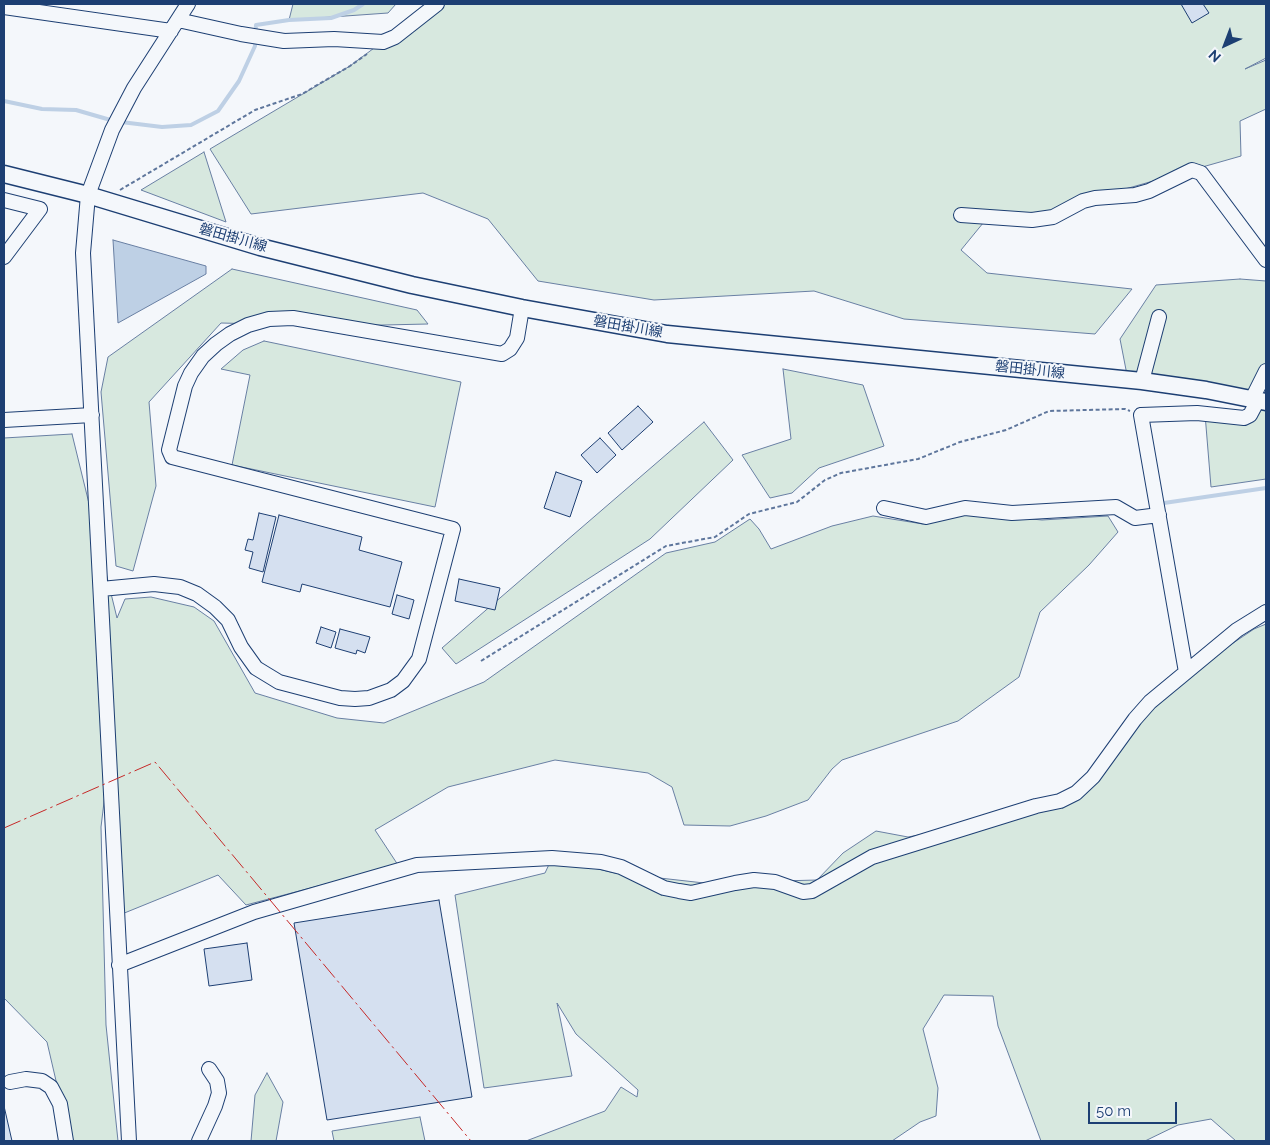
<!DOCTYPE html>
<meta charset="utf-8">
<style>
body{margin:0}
#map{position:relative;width:1270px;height:1145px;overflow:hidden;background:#f4f7fb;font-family:Raleway,sans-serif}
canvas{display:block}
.frame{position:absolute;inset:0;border:5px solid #1d3f73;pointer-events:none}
.north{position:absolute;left:1200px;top:20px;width:50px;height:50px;-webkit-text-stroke:4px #f4f7fb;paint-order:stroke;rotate:223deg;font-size:14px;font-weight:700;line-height:20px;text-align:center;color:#1d3f73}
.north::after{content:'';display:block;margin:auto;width:18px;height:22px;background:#1d3f73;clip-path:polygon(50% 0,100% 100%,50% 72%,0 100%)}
.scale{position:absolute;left:1088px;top:1102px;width:89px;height:22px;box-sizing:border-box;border:2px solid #1d3f73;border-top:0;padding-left:6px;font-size:15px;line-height:18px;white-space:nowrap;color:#1d3f73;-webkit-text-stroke:4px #f4f7fb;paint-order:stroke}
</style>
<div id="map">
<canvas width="1270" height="1145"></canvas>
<div class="frame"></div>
<div class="north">N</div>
<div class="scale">50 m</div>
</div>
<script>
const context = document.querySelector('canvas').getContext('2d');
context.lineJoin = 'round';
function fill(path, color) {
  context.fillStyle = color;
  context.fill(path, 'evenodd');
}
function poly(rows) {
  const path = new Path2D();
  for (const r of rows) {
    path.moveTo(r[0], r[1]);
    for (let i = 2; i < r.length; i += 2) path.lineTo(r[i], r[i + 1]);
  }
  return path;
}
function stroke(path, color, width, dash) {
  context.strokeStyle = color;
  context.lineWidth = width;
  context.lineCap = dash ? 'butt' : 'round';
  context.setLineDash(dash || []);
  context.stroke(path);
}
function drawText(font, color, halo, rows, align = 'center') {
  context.font = font + ' Raleway,"Noto Sans JP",sans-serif';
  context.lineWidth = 4;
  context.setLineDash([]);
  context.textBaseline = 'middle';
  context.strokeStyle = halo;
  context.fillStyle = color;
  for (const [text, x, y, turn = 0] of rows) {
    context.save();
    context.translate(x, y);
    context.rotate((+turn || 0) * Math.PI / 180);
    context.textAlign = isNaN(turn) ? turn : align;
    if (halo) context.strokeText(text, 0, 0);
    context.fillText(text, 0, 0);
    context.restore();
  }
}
const green = poly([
 [293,4,396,4,388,13,289,20,293,4],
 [433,4,1266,4,1266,58,1245,69,1266,60,1266,109,1240,121,1241,156,1083,201,1032,224,988,217,961,250,987,273,1132,289,1095,334,904,319,814,291,654,300,538,281,488,219,423,193,251,214,210,149,350,66,433,4],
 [204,152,226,222,141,190,204,152],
 [232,269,417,310,428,324,339,326,221,323,149,402,156,486,133,571,116,566,101,392,108,357,232,269],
 [1240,279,1266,281,1266,365,1252,399,1128,380,1120,339,1156,285,1240,279],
 [264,341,461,382,435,507,232,465,250,375,221,369,243,350,264,341],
 [783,369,863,385,884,446,819,468,792,493,770,498,742,455,791,439,783,369],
 [1256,405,1266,410,1266,479,1211,487,1205,414,1244,418,1256,405],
 [704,422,733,460,650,539,456,664,442,648,704,422],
 [72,434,117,618,125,599,151,597,194,607,214,621,255,693,337,718,384,723,484,682,666,553,715,542,750,519,759,529,771,549,832,526,873,516,923,524,968,513,1042,520,1108,516,1118,532,1089,565,1040,612,1019,677,958,721,842,760,832,769,808,800,766,816,730,826,684,825,672,787,648,773,555,760,448,787,375,830,398,865,246,905,218,875,117,916,108,769,101,827,106,1025,118,1141,70,1141,47,1042,4,998,4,438,72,434],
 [1266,624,1266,1141,1236,1141,1211,1119,1178,1125,1145,1141,1041,1141,998,1026,993,996,944,995,923,1029,938,1088,936,1116,920,1122,892,1141,526,1141,605,1111,621,1087,637,1097,638,1090,576,1034,557,1003,572,1076,484,1088,455,895,545,873,552,858,615,873,722,885,743,882,817,880,843,853,876,831,908,837,1046,811,1115,747,1172,684,1254,629,1266,624],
 [267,1073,283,1102,276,1141,251,1141,255,1095,267,1073],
 [420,1117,425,1141,334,1141,332,1131,420,1117]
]);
const water = poly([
 [113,240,206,266,206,274,118,323,113,240]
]);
const stream = poly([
 [4,101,42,109,76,110,114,121],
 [121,122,162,127,191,125,218,111,239,81,255,46,256,25,289,20,331,18,354,10,363,4],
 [1164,503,1266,488]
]);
const building = poly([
 [1181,4,1203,4,1209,13,1192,23,1181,4],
 [638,406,653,422,622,450,608,433,638,406],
 [600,438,616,455,597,473,581,455,600,438],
 [556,472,582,481,570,517,544,508,556,472],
 [259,513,276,517,263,572,249,568,253,552,245,550,248,539,253,540,259,513],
 [279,515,362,537,359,550,402,562,390,607,302,584,300,592,262,582,279,515],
 [459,579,500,588,495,610,455,601,459,579],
 [397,595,414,600,409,619,392,614,397,595],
 [321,627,336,632,331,648,316,643,321,627],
 [340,629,370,637,365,653,357,650,356,654,335,648,340,629],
 [439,900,472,1097,327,1120,294,923,439,900],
 [247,943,252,980,209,986,204,949,247,943],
 [4,1106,12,1141,4,1141,4,1106]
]);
const path = poly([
 [120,190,255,110,302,94,350,66,367,54],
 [481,661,666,546,715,537,749,514,797,502,825,480,841,473,918,459,960,442,1006,430,1049,411,1125,409,1130,411]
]);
const minor = poly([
 [4,7,171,31],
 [178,20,241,34,284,41,334,39,383,42,395,37,437,4],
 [4,200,40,209,4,257],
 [961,215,1032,220,1053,217,1083,201,1095,198,1135,195,1149,191,1192,170,1201,173,1266,260],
 [1142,381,1159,317],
 [1252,399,1266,371],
 [4,420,92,415],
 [884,508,926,517,965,508,1012,513,1116,507,1135,518,1159,515],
 [101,589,154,584,180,587,197,594,215,607,228,620,241,647,256,668,279,682,340,698,355,699,369,698,391,690,403,681,419,659,453,529,172,457,169,450,185,386,191,373,203,356,216,344,230,334,248,325,269,319,293,318,502,354,510,349,517,338,522,308],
 [1186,672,1141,415,1197,413,1244,418,1250,415,1258,400],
 [119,965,254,912,417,865,552,858,601,862,621,867,664,888,679,891,691,893,735,883,754,880,775,882,803,892,812,891,872,857,1036,806,1060,801,1076,793,1093,777,1135,719,1150,702,1237,630,1266,612],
 [10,1082,26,1079,42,1081,51,1087,60,1104,66,1141],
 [129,1141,83,253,88,195,112,130,134,88,188,4],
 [199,1141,215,1106,219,1093,217,1081,209,1069]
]);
const major = poly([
 [4,174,88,195,260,247,412,285,522,308,667,334,1142,381,1206,390,1266,402]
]);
const power = poly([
 [4,828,155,762,471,1141]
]);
const streetNames = [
 ["磐田掛川線",233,238,16],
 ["磐田掛川線",628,327,10],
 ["磐田掛川線",1030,370,6]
];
fill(green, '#d7e8df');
stroke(green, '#687fa3', 1);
fill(water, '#bed0e5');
stroke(water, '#687fa3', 1);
stroke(stream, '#bed0e5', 4);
fill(building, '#d5e0f0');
stroke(building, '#1d3f73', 1);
stroke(minor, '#1d3f73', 16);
stroke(major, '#1d3f73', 19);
stroke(path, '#5e769c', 2, [4, 2.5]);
stroke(minor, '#f4f7fb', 14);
stroke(major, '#f4f7fb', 16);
stroke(power, '#c62828', 1, [18, 4, 2.5, 4]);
drawText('14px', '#1d3f73', '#f4f7fb', streetNames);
</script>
